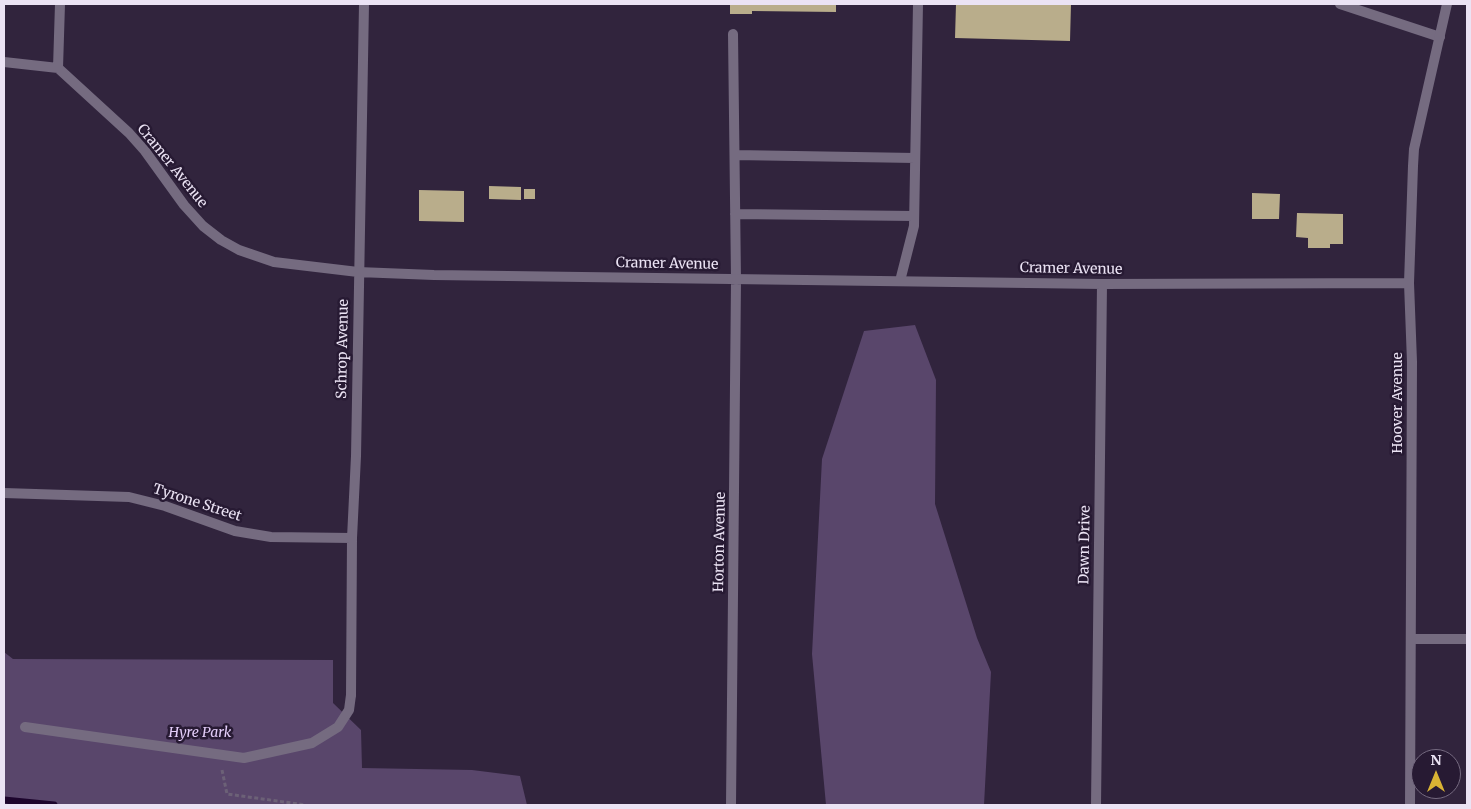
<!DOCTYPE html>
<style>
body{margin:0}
#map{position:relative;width:1471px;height:809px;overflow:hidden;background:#31243d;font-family:Merriweather,serif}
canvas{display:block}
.frame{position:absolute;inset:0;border:5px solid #ebe3f4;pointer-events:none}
.north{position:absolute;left:1411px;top:749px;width:50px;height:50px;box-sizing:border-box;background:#271a33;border:1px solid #756a80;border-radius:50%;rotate:0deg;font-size:14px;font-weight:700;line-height:20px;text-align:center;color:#ebe3f4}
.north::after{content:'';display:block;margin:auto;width:18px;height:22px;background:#d9b334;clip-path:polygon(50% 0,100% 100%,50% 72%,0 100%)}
</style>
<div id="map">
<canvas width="1471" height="809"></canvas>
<div class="frame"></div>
<div class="north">N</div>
</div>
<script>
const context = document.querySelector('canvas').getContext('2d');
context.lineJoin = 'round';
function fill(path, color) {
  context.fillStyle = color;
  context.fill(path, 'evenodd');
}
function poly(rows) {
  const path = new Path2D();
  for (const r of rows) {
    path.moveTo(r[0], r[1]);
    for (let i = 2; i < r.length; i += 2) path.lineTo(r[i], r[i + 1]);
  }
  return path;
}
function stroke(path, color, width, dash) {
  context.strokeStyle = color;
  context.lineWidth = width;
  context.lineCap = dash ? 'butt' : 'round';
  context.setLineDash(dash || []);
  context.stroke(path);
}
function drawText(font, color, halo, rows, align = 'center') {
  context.font = font + ' Merriweather,serif';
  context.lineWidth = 5;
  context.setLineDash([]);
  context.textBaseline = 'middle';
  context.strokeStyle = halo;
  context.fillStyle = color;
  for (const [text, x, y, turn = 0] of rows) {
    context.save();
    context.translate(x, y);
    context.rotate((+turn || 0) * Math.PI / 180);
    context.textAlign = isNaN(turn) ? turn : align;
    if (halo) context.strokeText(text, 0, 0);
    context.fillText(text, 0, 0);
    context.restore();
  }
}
const green = poly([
 [915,325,936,380,935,504,977,638,991,672,984,805,826,805,812,654,822,459,864,331],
 [4,652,13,659,333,660,333,703,361,730,362,768,472,770,520,776,527,805,4,805]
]);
const stream = poly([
 [4,800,54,805]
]);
const building = poly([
 [730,4,836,4,836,12,752,11,752,14,730,14],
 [956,4,1071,4,1070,41,955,38],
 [489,186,521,187,521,200,489,199],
 [524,189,535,189,535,199,524,199],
 [419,190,464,191,464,222,419,221],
 [1252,193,1280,194,1279,219,1252,219],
 [1297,213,1343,214,1343,244,1330,244,1330,248,1308,248,1308,238,1296,237]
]);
const path = poly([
 [222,770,227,794,306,805]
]);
const lane = poly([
 [1340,4,1440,37],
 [733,34,736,280],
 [735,155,915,158],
 [735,214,914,216],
 [900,281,914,226,918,4],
 [1412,639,1467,639],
 [25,727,244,758,312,743,338,727,349,710,351,695]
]);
const street = poly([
 [4,62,58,68,129,133,145,151,184,205,203,226,221,240,239,250,274,262,358,272,434,275,1102,284,1409,283],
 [58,68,60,4],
 [4,493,129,497,165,506,235,531,271,537,352,538],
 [351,695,352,538,356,456,364,4],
 [731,805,736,280],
 [1096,805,1102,284],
 [1410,805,1412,362,1409,283,1413,166,1414,149,1447,4]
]);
const streetNames = [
 ["Cramer Avenue",172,166,51],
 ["Cramer Avenue",667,264,1],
 ["Cramer Avenue",1071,269,1],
 ["Schrop Avenue",343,349,-89],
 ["Hoover Avenue",1398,403,-90],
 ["Tyrone Street",197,503,18],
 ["Horton Avenue",720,542,-89],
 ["Dawn Drive",1085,545,-89]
];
const parkNames = [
 ["Hyre Park",200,733]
];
fill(green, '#59466b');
stroke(stream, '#1d052d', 7);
fill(building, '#b9ad8b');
stroke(path, '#6c6177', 3, [4, 2.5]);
stroke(lane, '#756b80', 10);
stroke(street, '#756b80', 10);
drawText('14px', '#ebe3f4', '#271a33', streetNames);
drawText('italic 14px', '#e3cdf9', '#271a33', parkNames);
</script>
